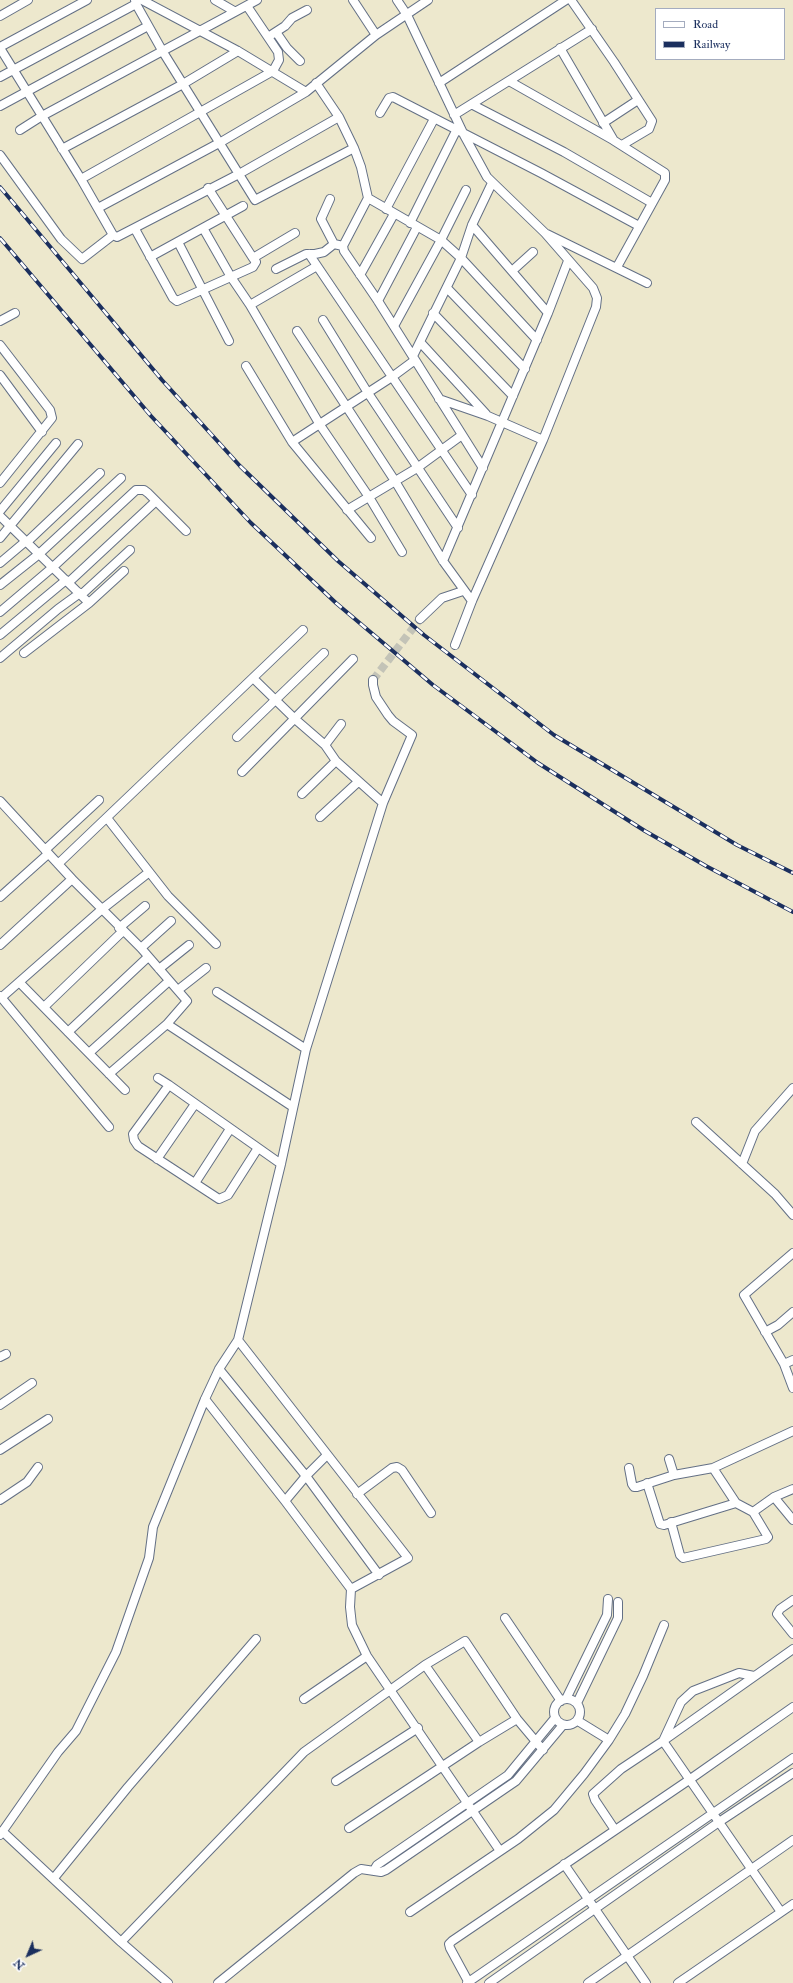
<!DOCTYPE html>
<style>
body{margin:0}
#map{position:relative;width:793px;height:1983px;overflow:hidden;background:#ede8cd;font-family:"IM FELL Double Pica",serif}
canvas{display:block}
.legend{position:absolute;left:655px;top:8px;width:130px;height:52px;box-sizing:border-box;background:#fff;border:1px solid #a4acbf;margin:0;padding:5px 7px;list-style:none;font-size:12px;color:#1b2f5e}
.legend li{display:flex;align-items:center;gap:8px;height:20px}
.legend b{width:20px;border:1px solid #a4acbf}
.north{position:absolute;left:8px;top:1935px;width:40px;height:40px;-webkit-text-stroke:3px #fff;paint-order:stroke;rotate:224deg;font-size:11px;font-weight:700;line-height:16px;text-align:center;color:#1b2f5e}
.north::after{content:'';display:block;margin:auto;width:14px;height:18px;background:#1b2f5e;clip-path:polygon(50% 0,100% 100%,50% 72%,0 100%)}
</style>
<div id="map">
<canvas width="793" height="1983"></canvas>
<ul class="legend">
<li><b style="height:5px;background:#fff"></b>Road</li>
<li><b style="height:5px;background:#1b2f5e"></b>Railway</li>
</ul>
<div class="north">N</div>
</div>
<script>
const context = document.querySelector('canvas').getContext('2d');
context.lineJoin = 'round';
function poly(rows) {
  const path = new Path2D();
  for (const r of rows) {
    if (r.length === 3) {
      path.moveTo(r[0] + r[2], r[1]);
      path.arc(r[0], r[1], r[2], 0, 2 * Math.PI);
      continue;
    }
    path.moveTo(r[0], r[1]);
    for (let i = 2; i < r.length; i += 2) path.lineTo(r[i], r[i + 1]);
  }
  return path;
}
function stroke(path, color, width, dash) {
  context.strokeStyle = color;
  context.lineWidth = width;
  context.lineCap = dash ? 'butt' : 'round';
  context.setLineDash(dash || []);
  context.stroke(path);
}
const minorTunnel = poly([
 [373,680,420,619]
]);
const minor = poly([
 [142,0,238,51,306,92],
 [215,0,234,11],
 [353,0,376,35],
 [397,0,407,15,464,135,487,177,545,233,593,288,597,298,596,307,543,440,472,601,455,645],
 [571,0,614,62,652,121,649,129,622,145],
 [136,4,163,52,255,200,354,148],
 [0,16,28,0],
 [276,32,287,48,300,61],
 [268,37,285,26,292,18,307,10],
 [0,47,87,0],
 [0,48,81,179,113,235,117,237,239,174,339,117],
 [560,48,613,139],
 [0,77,136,4,135,0],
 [509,81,613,140,665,173,665,180,617,267],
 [316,83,339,117,354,148,361,167,368,198,441,240,461,258,537,340],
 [439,83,566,0],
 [473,105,564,152,652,203],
 [0,106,148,26],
 [380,113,389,98,393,97,541,173,639,226],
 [454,115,592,29],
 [603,123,638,100],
 [20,130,42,116,257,0],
 [62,149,183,84,238,51],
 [0,155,61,239,82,259,113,235],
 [81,179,273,71,279,60,278,52,247,6],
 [330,199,321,219,334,244],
 [98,208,221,142,306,92,376,35,428,0],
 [386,209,434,119],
 [410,223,456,131],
 [472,225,548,313],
 [203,228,231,277,250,305,320,425,369,497,402,552],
 [135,229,173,298,177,301,253,267,256,262,253,258,208,188],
 [547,234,647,283],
 [178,242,229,341],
 [343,246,344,251,378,301,483,468],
 [309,254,472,495],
 [150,257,243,206],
 [253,258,295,233],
 [276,269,306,254,315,254,324,252,334,244,343,246,368,198],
 [512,271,533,252],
 [360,275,394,214],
 [447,288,525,369],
 [378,301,417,227],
 [250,305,317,266],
 [433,313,513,396],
 [323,320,368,393,458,528],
 [0,321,15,313],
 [394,326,441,240,466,190],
 [297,331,395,481,443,561,472,601],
 [420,342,486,414],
 [0,345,50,410,52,418,0,483],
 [413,356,461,258,472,225,492,183],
 [246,366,292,442,371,538],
 [0,375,42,432],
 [439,399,488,416,543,440],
 [292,442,392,377,415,360],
 [347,510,417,468,462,435],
 [0,511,56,443],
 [0,516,89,603],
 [0,538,78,444],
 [27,542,100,473],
 [443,561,548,313,568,261],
 [0,563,26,541],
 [69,582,156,501],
 [0,585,39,554,121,478],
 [81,595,130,550],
 [0,612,53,567,136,490,144,490,148,493,186,531],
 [420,619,442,598,463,591],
 [0,635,66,580],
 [24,653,89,603,124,571],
 [0,658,58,609,80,593],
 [254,679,295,719,325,745,336,761,383,803],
 [237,737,324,653],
 [325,745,341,724],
 [242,772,353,659],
 [302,794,336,761],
 [0,801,72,879,141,948,187,1001,167,1024,109,1074],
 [320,817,358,782],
 [107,818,168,896,216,944],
 [45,850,99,800],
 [58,864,303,630],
 [0,897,48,854],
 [119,928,145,906],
 [0,945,72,879],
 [141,948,171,921],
 [159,969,189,945],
 [19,982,125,1090],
 [178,990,206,968],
 [217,992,306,1049],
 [0,996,109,1127],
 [1,998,101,910,148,873],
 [44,1007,123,931],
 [167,1024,293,1107],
 [68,1032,148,957],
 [89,1053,169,981],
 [158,1078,169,1085],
 [696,1122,775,1194,793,1215],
 [258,1148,228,1195,219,1199,138,1146,134,1140,133,1134,169,1085,281,1164],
 [157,1159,195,1104],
 [742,1164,755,1131,793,1088],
 [195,1183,230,1129],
 [793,1253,744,1295,784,1364,793,1388],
 [765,1332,778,1325,793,1312],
 [238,1340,408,1558,351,1589],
 [0,1357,6,1354],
 [784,1364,793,1360],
 [219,1369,306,1476,379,1575],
 [205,1399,285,1501,351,1589,350,1607,352,1625,367,1656,500,1851],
 [0,1405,32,1383],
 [0,1450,48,1419],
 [669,1459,674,1475],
 [629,1468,632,1484,634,1487,637,1487,674,1475,713,1468,793,1431],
 [647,1483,659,1521,660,1524,664,1525,736,1503],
 [357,1494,392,1468,397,1467,402,1470,431,1513],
 [774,1497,793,1520],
 [0,1500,27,1482,38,1467],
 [285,1501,306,1476,326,1456],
 [753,1512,774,1497,793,1489],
 [671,1522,680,1555,683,1558,766,1539,768,1537,753,1512,736,1503,713,1468],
 [793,1600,780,1609,777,1614,793,1634],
 [505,1618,561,1701],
 [425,1665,479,1742],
 [567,1712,13],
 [304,1699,367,1656],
 [566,1699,607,1615,608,1599],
 [577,1703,618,1618,618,1602],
 [578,1721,609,1740],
 [336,1781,418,1728],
 [349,1828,479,1742,517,1719],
 [615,1830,595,1800,593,1794,621,1769,663,1741,681,1702,693,1691,739,1673,754,1676],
 [2,1831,121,1942,168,1983],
 [0,1835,58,1752,76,1731,116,1652,149,1558,153,1527,205,1399,219,1369,238,1340,281,1164,306,1049,383,803,412,735,393,721,388,715,376,697,373,685,373,680],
 [564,1864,646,1983],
 [374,1870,377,1865,508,1775,555,1718],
 [54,1878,128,1787,256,1639],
 [410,1912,518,1839,554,1810,584,1774,609,1740,625,1714,643,1676,664,1625],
 [781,1912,663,1741,793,1649],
 [121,1942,304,1752,425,1665,465,1641,517,1719,543,1750],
 [218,1983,354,1873,361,1869,381,1872,386,1870,516,1781,563,1725],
 [467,1983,793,1758],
 [469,1983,450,1948,449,1944,452,1941,689,1780,793,1707],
 [489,1983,719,1822,793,1773],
 [588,1983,793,1840],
 [678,1983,793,1904]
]);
const rail = poly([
 [0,187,162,380,240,466,338,561,424,635,554,735,737,845,793,873],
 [0,238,151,416,251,523,336,603,433,685,538,763,645,831,706,866,793,912]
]);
stroke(minorTunnel, '#c3c3b7', 8, [8, 4]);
stroke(minor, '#647085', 10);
stroke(minor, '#fff', 8);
stroke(rail, '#1b2f5e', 4);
stroke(rail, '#fff', 2.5, [8]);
</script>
